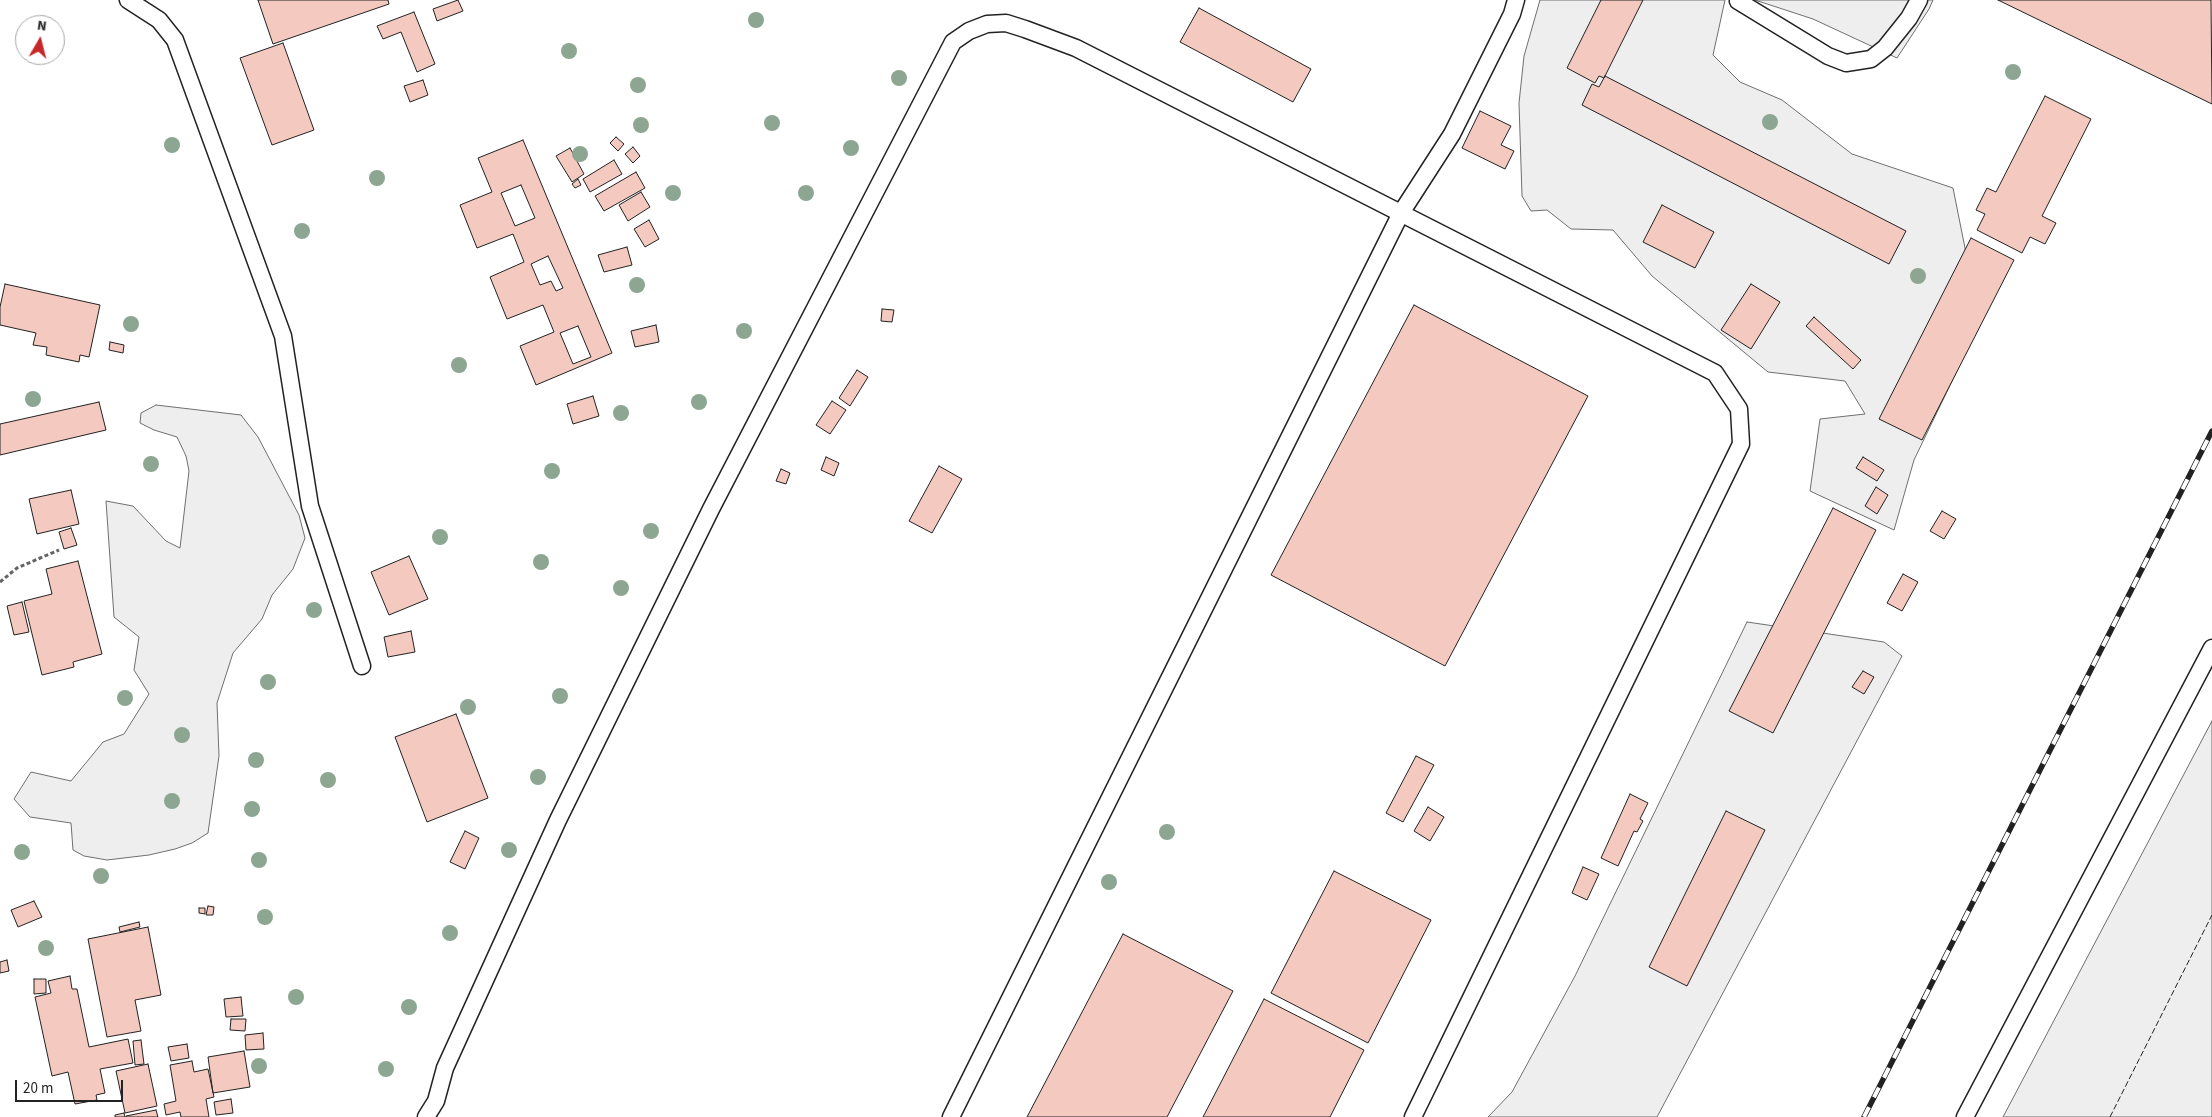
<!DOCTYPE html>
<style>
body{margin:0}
#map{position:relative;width:2212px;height:1117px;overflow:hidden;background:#fff;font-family:"Source Sans 3",sans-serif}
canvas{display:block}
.north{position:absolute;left:15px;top:15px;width:50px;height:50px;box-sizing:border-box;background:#fff;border:1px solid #a7a7a7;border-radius:50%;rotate:8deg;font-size:14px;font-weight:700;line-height:20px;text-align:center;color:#222}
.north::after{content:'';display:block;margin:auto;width:18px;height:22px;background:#c62828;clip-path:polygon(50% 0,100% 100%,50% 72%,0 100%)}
.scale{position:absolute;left:15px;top:1080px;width:108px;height:22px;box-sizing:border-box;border:2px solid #222;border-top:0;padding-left:6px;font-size:15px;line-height:18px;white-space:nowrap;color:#222;-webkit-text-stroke:4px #fff;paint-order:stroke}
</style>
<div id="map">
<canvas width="2212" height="1117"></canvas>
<div class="north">N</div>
<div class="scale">20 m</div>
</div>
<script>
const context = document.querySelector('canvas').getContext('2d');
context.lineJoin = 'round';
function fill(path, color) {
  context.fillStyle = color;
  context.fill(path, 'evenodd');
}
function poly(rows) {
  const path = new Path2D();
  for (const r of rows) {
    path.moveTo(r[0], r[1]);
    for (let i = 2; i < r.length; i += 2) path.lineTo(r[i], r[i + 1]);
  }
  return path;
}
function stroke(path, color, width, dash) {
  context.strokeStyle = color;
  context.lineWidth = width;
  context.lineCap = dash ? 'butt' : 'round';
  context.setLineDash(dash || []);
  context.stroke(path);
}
const green = poly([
 [1540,0,1725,0,1713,55,1740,82,1782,100,1852,154,1953,188,1980,323,1914,460,1894,530,1810,491,1820,419,1865,414,1845,381,1768,372,1652,276,1613,230,1571,229,1547,210,1531,211,1522,196,1519,103,1524,56,1540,0],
 [1755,0,1933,0,1929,9,1897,58,1813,19,1755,0],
 [156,405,241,415,258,437,299,515,305,538,293,569,272,595,262,619,233,653,217,703,219,756,208,833,192,843,175,849,149,855,107,860,84,856,73,850,71,823,30,817,14,799,31,772,71,781,103,742,124,734,149,694,134,670,139,637,114,617,106,501,133,506,166,541,180,548,189,471,186,456,177,437,154,430,140,423,141,413,156,405],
 [1747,622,1884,642,1902,656,1657,1117,1488,1117,1512,1092,1575,976,1747,622],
 [2212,721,2212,1117,2003,1117,2212,721]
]);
const building = poly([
 [258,0,388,0,389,4,273,44,258,0],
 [458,0,463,11,437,21,433,9,458,0],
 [1601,0,1643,0,1604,78,1599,76,1595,83,1567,68,1601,0],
 [1998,0,2211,0,2212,104,1998,0],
 [1199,8,1311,69,1293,102,1180,42,1199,8],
 [414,12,435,64,417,72,401,32,383,39,377,26,414,12],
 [283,43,314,130,272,145,240,58,283,43],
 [1605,76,1906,231,1889,264,1582,105,1592,84,1599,87,1605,76],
 [423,80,428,95,410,102,404,86,423,80],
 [2045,96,2091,119,2042,216,2056,223,2045,244,2030,237,2022,253,1977,230,1985,214,1976,210,1987,188,1996,192,2045,96],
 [1480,111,1511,126,1501,145,1514,151,1505,169,1462,148,1480,111],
 [616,137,624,144,618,151,610,143,616,137],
 [523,140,612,353,536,385,520,346,554,332,543,305,507,319,490,277,524,262,513,234,477,248,460,205,492,192,478,158,523,140],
 [521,185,535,218,515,226,501,193,521,185],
 [548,256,563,288,556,291,551,281,540,285,531,264,548,256],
 [578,326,591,357,573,364,560,333,578,326],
 [633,147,640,156,633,163,625,154,633,147],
 [570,148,584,174,572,182,556,156,570,148],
 [614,160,622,174,590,192,583,179,614,160],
 [636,172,645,188,604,211,595,196,636,172],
 [578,179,581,185,575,188,572,184,578,179],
 [641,192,650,207,628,221,619,205,641,192],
 [1662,205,1714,232,1695,268,1643,242,1662,205],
 [649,220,659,239,645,247,634,229,649,220],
 [1971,238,2014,260,1922,440,1879,419,1971,238],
 [627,247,632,265,604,272,598,255,627,247],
 [5,284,100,305,89,357,80,355,79,362,46,355,47,347,33,345,36,333,0,325,0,307,5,284],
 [1751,284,1780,302,1751,349,1721,330,1751,284],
 [1414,305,1588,396,1445,666,1271,575,1414,305],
 [882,309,894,310,892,322,881,321,882,309],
 [1814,317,1861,360,1853,369,1806,326,1814,317],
 [656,325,659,342,635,347,631,331,656,325],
 [110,342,124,345,123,353,109,350,110,342],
 [857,370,868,377,850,406,839,398,857,370],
 [593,396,599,416,573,424,567,404,593,396],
 [832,401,846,410,830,434,816,425,832,401],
 [99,402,106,430,0,455,0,424,99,402],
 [826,457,839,463,834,476,821,470,826,457],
 [1863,457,1884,470,1877,481,1856,468,1863,457],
 [939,466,962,479,932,533,909,521,939,466],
 [781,469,790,473,786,484,776,481,781,469],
 [1876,487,1888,495,1877,514,1865,506,1876,487],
 [71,490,79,524,37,534,29,499,71,490],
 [1833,508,1876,530,1773,733,1729,711,1833,508],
 [1942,511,1956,519,1944,539,1930,531,1942,511],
 [71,528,77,545,64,549,59,532,71,528],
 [409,556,428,599,389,615,371,572,409,556],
 [78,561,102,654,73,662,74,667,42,675,24,601,52,594,46,569,78,561],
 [1903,574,1918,582,1902,611,1887,603,1903,574],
 [22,602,29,632,14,635,7,606,22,602],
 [411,631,415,652,388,657,384,637,411,631],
 [1863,671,1874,677,1864,694,1852,687,1863,671],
 [456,714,488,798,427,822,395,737,456,714],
 [1416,756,1434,765,1403,822,1386,813,1416,756],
 [1630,794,1648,803,1640,819,1643,821,1637,832,1634,831,1618,866,1601,858,1630,794],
 [1428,807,1444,817,1430,841,1414,831,1428,807],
 [1726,811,1765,830,1687,986,1649,967,1726,811],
 [465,831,479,838,465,869,450,862,465,831],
 [1583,867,1599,874,1587,900,1572,893,1583,867],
 [1334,871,1431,920,1368,1043,1271,993,1334,871],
 [34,901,42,917,18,927,11,910,34,901],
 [208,906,214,907,213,915,206,915,208,906],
 [199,908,205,908,205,914,199,913,199,908],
 [139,922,140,927,120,932,119,927,139,922],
 [148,927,161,995,135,1000,141,1031,107,1037,88,939,148,927],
 [1123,934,1233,991,1167,1117,1027,1117,1123,934],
 [7,960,9,971,0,973,0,962,7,960],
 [70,976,72,989,77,989,89,1047,128,1039,133,1063,100,1069,105,1093,96,1095,97,1100,75,1104,68,1072,52,1076,35,997,51,993,48,981,70,976],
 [34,979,46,979,46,993,34,994,34,979],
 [241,997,243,1016,226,1017,224,999,241,997],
 [1264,999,1364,1050,1330,1117,1203,1117,1264,999],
 [231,1019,246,1019,245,1031,230,1030,231,1019],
 [263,1033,264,1049,246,1050,245,1035,263,1033],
 [141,1040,144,1064,135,1065,133,1041,141,1040],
 [187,1044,189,1058,171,1061,168,1047,187,1044],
 [244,1051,250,1087,213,1093,208,1057,244,1051],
 [192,1061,194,1072,208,1069,214,1097,206,1099,209,1117,181,1117,180,1112,166,1115,164,1104,176,1101,170,1065,192,1061],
 [148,1064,157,1106,125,1113,116,1071,148,1064],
 [231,1099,233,1113,216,1115,214,1102,231,1099],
 [156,1110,158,1117,126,1117,126,1116,156,1110],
 [124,1113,125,1117,115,1117,115,1115,124,1113]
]);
const path = poly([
 [0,582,17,568,59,550]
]);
const service = poly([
 [128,0,159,20,175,40,283,336,310,506,362,666],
 [1738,1,1828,56,1846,63,1871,59,1885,48,1909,18,1919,0],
 [426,1117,436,1101,445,1068,558,820,711,509,953,42,969,31,987,24,1006,23,1025,29,1076,48,1715,373,1739,409,1741,444,1413,1117],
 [951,1117,1401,213,1452,134,1512,14,1516,0],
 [1965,1117,2212,648]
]);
const rail = poly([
 [1864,1117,2212,431]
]);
const fence = poly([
 [2110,1117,2212,915]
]);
const trees = [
 [756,20],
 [569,51],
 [2013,72],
 [899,78],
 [638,85],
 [1770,122],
 [772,123],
 [641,125],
 [172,145],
 [851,148],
 [580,154],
 [377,178],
 [673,193],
 [806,193],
 [302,231],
 [1918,276],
 [637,285],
 [131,324],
 [744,331],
 [459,365],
 [33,399],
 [699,402],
 [621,413],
 [151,464],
 [552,471],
 [651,531],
 [440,537],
 [541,562],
 [621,588],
 [314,610],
 [268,682],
 [560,696],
 [125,698],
 [468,707],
 [182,735],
 [256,760],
 [538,777],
 [328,780],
 [172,801],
 [252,809],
 [1167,832],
 [509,850],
 [22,852],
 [259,860],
 [101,876],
 [1109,882],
 [265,917],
 [450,933],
 [46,948],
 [296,997],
 [409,1007],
 [259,1066],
 [386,1069]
];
fill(green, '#eee');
stroke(green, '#6f6f6f', 1);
fill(building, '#f3c9c0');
stroke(building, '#222', 1);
stroke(service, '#222', 19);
stroke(path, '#646464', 3, [4, 2.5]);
stroke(service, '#fff', 16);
stroke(rail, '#222', 5.5);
stroke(rail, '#fff', 4, [11]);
stroke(fence, '#222', 1, [6, 2.5]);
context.fillStyle = '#8da692';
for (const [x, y] of trees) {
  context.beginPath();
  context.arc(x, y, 8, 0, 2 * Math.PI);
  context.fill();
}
</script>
